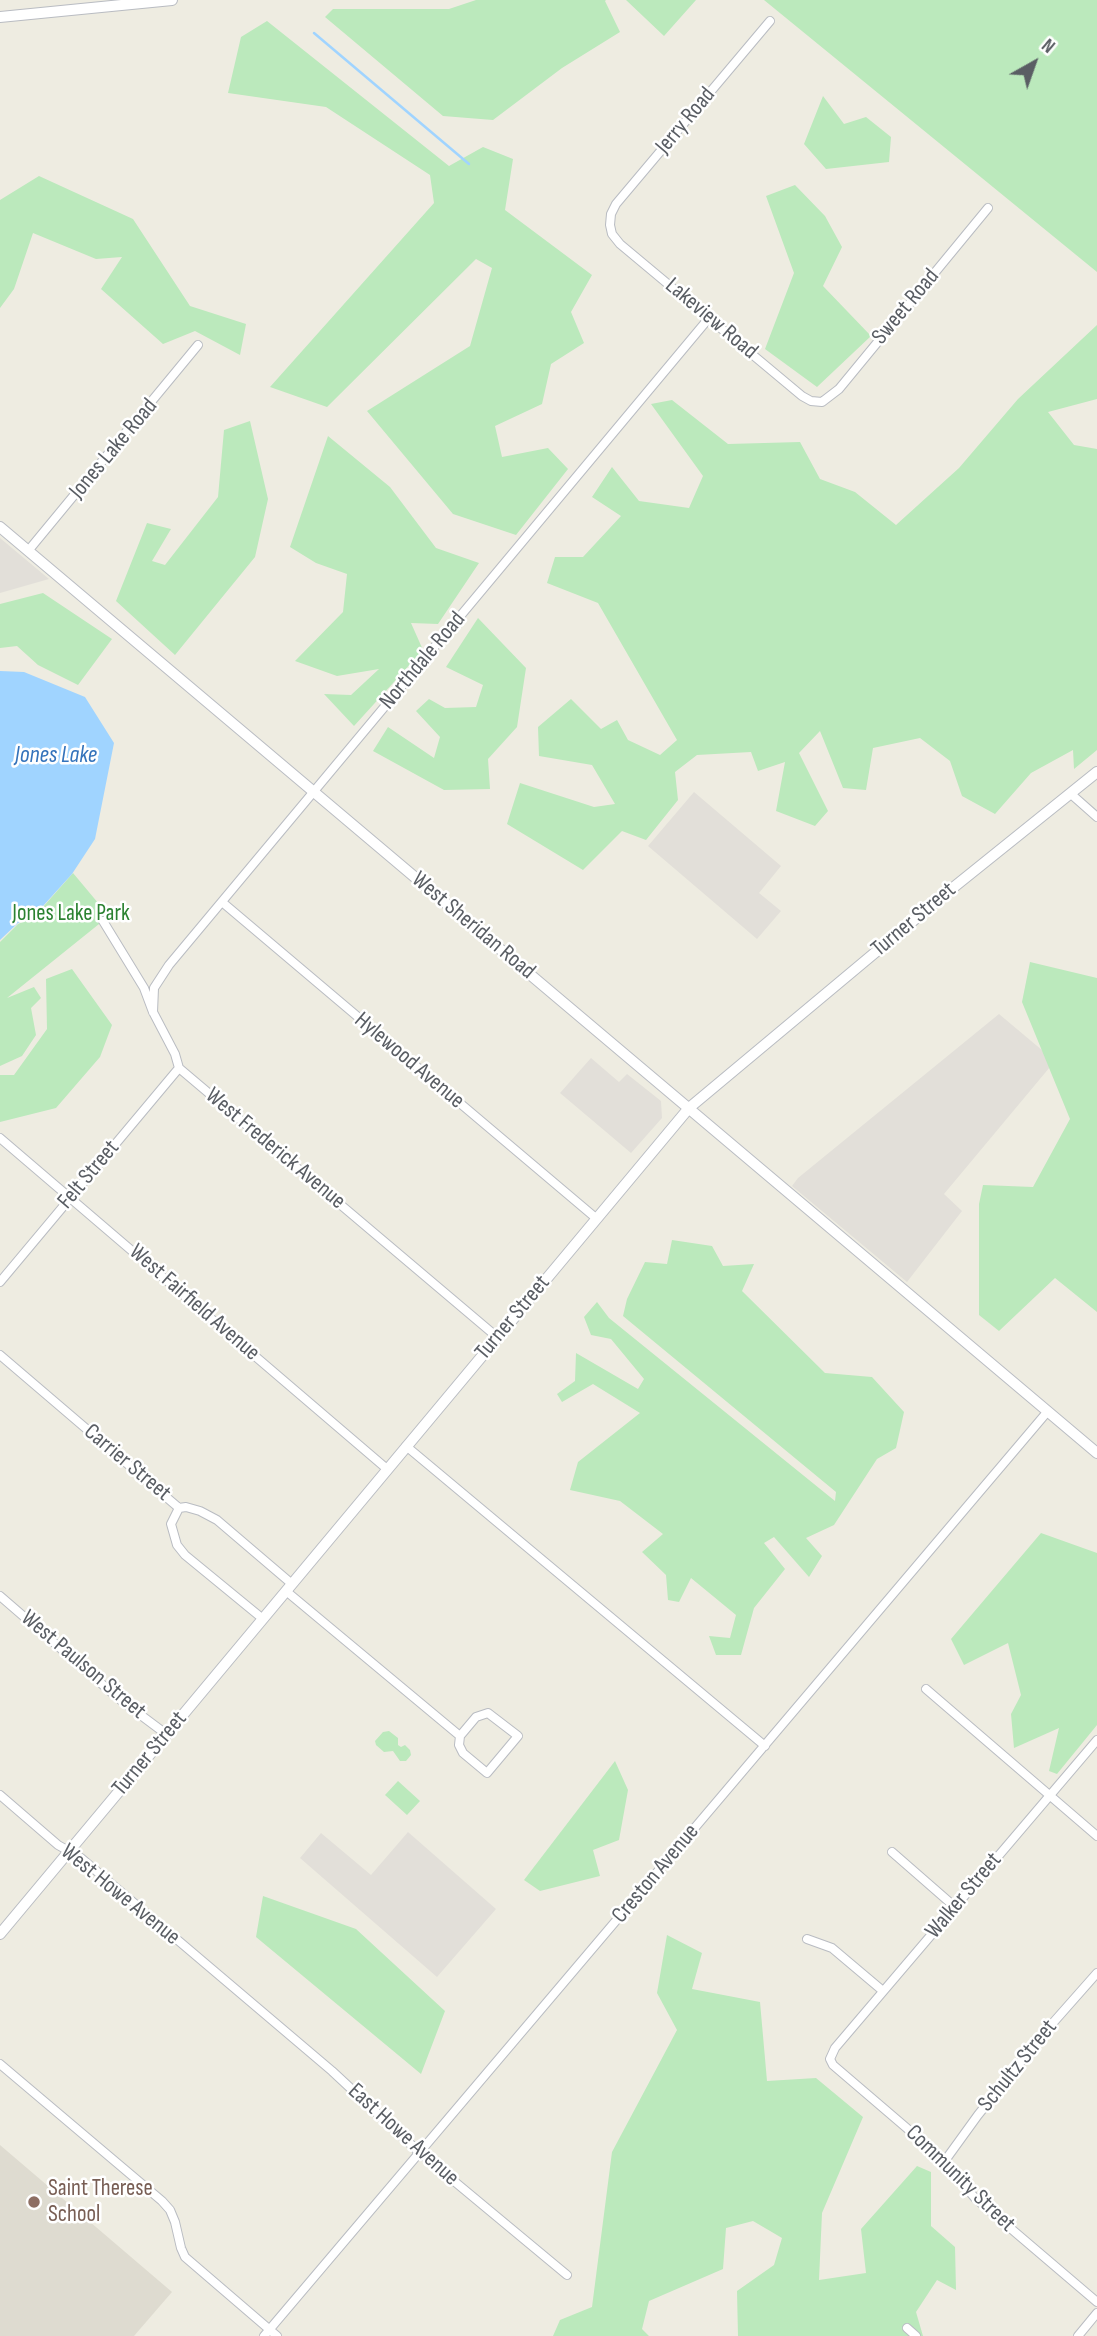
<!DOCTYPE html>
<style>
body{margin:0}
#map{position:relative;width:1097px;height:2336px;overflow:hidden;background:#eeece1;font-family:"Sofia Sans Condensed",sans-serif}
canvas{display:block}
.north{position:absolute;left:999px;top:28px;width:70px;height:70px;-webkit-text-stroke:5px #fff;paint-order:stroke;rotate:40deg;font-size:19px;font-weight:700;line-height:28px;text-align:center;color:#5a5e64}
.north::after{content:'';display:block;margin:auto;width:24px;height:32px;background:#5a5e64;clip-path:polygon(50% 0,100% 100%,50% 72%,0 100%)}
</style>
<div id="map">
<canvas width="1097" height="2336"></canvas>
<div class="north">N</div>
</div>
<script>
const context = document.querySelector('canvas').getContext('2d');
context.lineJoin = 'round';
function fill(path, color) {
  context.fillStyle = color;
  context.fill(path, 'evenodd');
}
function poly(rows) {
  const path = new Path2D();
  for (const r of rows) {
    path.moveTo(r[0], r[1]);
    for (let i = 2; i < r.length; i += 2) path.lineTo(r[i], r[i + 1]);
  }
  return path;
}
function stroke(path, color, width, dash) {
  context.strokeStyle = color;
  context.lineWidth = width;
  context.lineCap = dash ? 'butt' : 'round';
  context.setLineDash(dash || []);
  context.stroke(path);
}
function drawText(font, color, halo, rows, align = 'center') {
  context.font = font + ' "Sofia Sans Condensed",sans-serif';
  context.lineWidth = 5;
  context.setLineDash([]);
  context.textBaseline = 'middle';
  context.strokeStyle = halo;
  context.fillStyle = color;
  for (const [text, x, y, turn = 0] of rows) {
    context.save();
    context.translate(x, y);
    context.rotate((+turn || 0) * Math.PI / 180);
    context.textAlign = isNaN(turn) ? turn : align;
    if (halo) context.strokeText(text, 0, 0);
    context.fillText(text, 0, 0);
    context.restore();
  }
}
const industrial = poly([
 [0,538,49,579,0,593],
 [694,792,781,866,759,893,781,911,757,939,648,846],
 [999,1014,1055,1061,944,1194,962,1211,907,1282,792,1186,798,1178],
 [591,1058,619,1082,627,1074,661,1101,662,1118,631,1153,560,1093],
 [408,1832,496,1909,437,1977,300,1858,321,1833,371,1875]
]);
const education = poly([
 [0,2145,172,2292,134,2336,0,2336]
]);
const green = poly([
 [476,0,606,0,605,1,620,32,562,68,493,120,443,116,325,17,333,9,449,9],
 [626,0,696,0,664,36],
 [764,0,1097,0,1097,272],
 [267,21,449,166,483,147,513,159,505,210,592,275,571,312,584,343,551,364,542,404,495,426,502,457,548,448,568,469,516,535,453,514,367,411,470,346,492,268,476,259,327,407,270,387,434,203,430,175,326,107,228,93,241,37],
 [823,96,844,124,866,117,891,137,889,162,826,169,804,144],
 [39,176,133,219,190,306,246,324,240,355,195,331,163,344,101,289,122,257,96,259,33,233,14,289,0,308,0,200],
 [795,185,825,216,842,247,823,286,871,336,817,387,765,349,794,273,766,196],
 [1097,325,1097,399,1048,412,1074,445,1097,449,1097,750,1074,769,1073,750,1031,773,995,814,962,796,950,761,920,738,873,748,866,790,843,788,820,731,799,753,828,811,815,826,776,811,785,762,758,771,751,752,697,755,675,772,678,800,646,840,622,831,583,870,507,824,520,783,594,807,615,804,592,765,539,756,538,727,571,699,601,729,617,720,628,740,660,755,677,740,598,603,547,583,555,557,583,557,621,516,592,497,612,467,639,501,689,508,703,476,651,404,672,400,728,444,800,442,820,479,855,492,896,525,959,468,1018,399],
 [250,421,268,499,255,557,175,655,116,601,147,523,171,529,152,561,165,565,218,497,224,430],
 [328,436,390,487,436,548,479,563,438,624,411,623,423,650,354,726,324,694,351,695,379,669,337,676,295,661,343,612,347,574,316,563,290,547],
 [43,593,112,639,78,685,38,665,17,646,0,648,0,604],
 [478,618,526,668,517,727,488,759,490,789,444,790,373,751,388,727,434,758,440,737,416,711,429,699,445,708,476,707,483,685,446,667],
 [73,873,109,916,7,998,34,987,41,998,31,1008,36,1035,22,1056,0,1066,0,942,18,924,35,916],
 [1030,962,1097,978,1097,1312,1055,1278,999,1331,979,1315,979,1204,983,1185,1033,1187,1070,1119,1022,1002],
 [72,969,112,1025,100,1057,56,1108,0,1122,0,1075,14,1075,47,1029,46,979],
 [672,1240,712,1246,723,1266,754,1264,742,1291,825,1373,872,1377,904,1412,896,1448,877,1459,834,1525,806,1538,822,1556,809,1577,774,1537,764,1543,785,1569,754,1608,741,1655,716,1655,709,1636,730,1638,736,1615,691,1578,679,1602,668,1600,666,1575,642,1552,663,1534,620,1501,570,1490,578,1462,640,1413,593,1384,562,1402,557,1394,575,1381,576,1353,638,1389,644,1379,611,1339,591,1335,584,1317,597,1302,609,1318,835,1501,836,1492,623,1316,627,1299,645,1262,667,1264],
 [1041,1533,1097,1553,1097,1725,1057,1774,1049,1771,1059,1728,1014,1748,1011,1714,1021,1695,1008,1643,964,1665,951,1639],
 [389,1731,398,1738,398,1745,401,1747,405,1745,410,1750,411,1755,406,1761,400,1761,393,1751,384,1752,376,1745,375,1741,383,1732],
 [615,1761,628,1790,619,1840,593,1850,600,1876,540,1891,524,1880],
 [398,1781,420,1801,407,1815,385,1795],
 [263,1896,356,1929,445,2011,421,2074,256,1937],
 [667,1935,702,1953,692,1989,760,2002,767,2081,816,2078,863,2117,822,2213,819,2280,866,2273,861,2229,917,2166,931,2172,931,2226,955,2247,956,2290,937,2280,916,2312,923,2336,738,2336,737,2291,774,2265,782,2238,753,2221,726,2228,723,2269,649,2301,642,2329,649,2336,553,2336,560,2320,592,2307,612,2152,677,2030,657,1993]
]);
const water = poly([
 [0,671,24,672,85,697,114,743,95,839,72,874,34,916,18,923,0,940]
]);
const stream = poly([
 [314,33,469,164]
]);
const minor = poly([
 [770,21,616,204,611,214,610,225,612,234,620,244,802,396,811,401,822,402,839,389,988,208],
 [28,551,198,345],
 [1071,794,1097,817],
 [222,902,597,1219],
 [103,921,144,988,153,1012,175,1054,179,1068,497,1337],
 [153,1012,154,988,169,965,709,318],
 [0,1138,387,1469],
 [0,1282,179,1068],
 [0,1355,179,1508,186,1507,200,1511,217,1520,292,1584],
 [406,1446,765,1746],
 [179,1508,171,1524,177,1545,185,1555,263,1619],
 [286,1591,460,1736,459,1745,463,1753,487,1773,518,1736,488,1713,476,1717,460,1736],
 [0,1596,118,1698,166,1734],
 [926,1689,1097,1836],
 [1097,1740,835,2048,830,2059,833,2065,937,2154,975,2198,1097,2302],
 [0,1795,58,1845,81,1858,332,2071,419,2152,567,2275],
 [892,1852,955,1907],
 [807,1939,832,1948,883,1991],
 [0,2064,162,2201,170,2210,175,2222,181,2248,185,2257,277,2336],
 [944,2162,978,2115,1044,2033,1097,1973],
 [907,2328,916,2336],
 [264,2336,1048,1411],
 [1078,2336,1097,2313]
]);
const tertiary = poly([
 [0,17,172,0],
 [0,527,1097,1453],
 [0,1934,689,1108,944,895,1097,772]
]);
const markers = [
 [34,2202,7,"#8d6e63"]
];
const streetNames = [
 ["Jerry Road",686,121,-50],
 ["Sweet Road",906,307,-50],
 ["Lakeview Road",711,319,40],
 ["Jones Lake Road",114,449,-50],
 ["Northdale Road",423,661,-50],
 ["Turner Street",914,920,-40],
 ["West Sheridan Road",473,926,40],
 ["Hylewood Avenue",409,1061,40],
 ["West Frederick Avenue",275,1149,40],
 ["Felt Street",89,1175,-50],
 ["West Fairfield Avenue",194,1303,41],
 ["Turner Street",513,1318,-50],
 ["Carrier Street",127,1463,40],
 ["West Paulson Street",83,1665,40],
 ["Turner Street",150,1754,-50],
 ["Creston Avenue",656,1874,-50],
 ["West Howe Avenue",120,1895,39],
 ["Walker Street",964,1896,-50],
 ["Schultz Street",1018,2066,-51],
 ["East Howe Avenue",403,2135,42],
 ["Community Street",960,2179,44]
];
const parkNames = [
 ["Jones Lake Park",71,914]
];
const educationNames = [
 ["Saint Therese",48,2189],
 ["School",48,2215]
];
const waterNames = [
 ["Jones Lake",56,756]
];
fill(industrial, '#e2dfd9');
fill(education, '#dedbd0');
fill(green, '#bbe9bc');
fill(water, '#a0d4ff');
stroke(stream, '#a0d4ff', 2.5);
stroke(minor, '#b9bcc2', 10);
stroke(tertiary, '#b9bcc2', 12);
stroke(minor, '#fff', 8);
stroke(tertiary, '#fff', 10);
for (const [x, y, r, color] of markers) {
  const dot = new Path2D();
  dot.arc(x, y, r, 0, 2 * Math.PI);
  context.fillStyle = color;
  context.fill(dot);
  stroke(dot, '#fff', 2.5);
}
drawText('23px', '#5a5e64', '#fff', streetNames);
drawText('23px', '#2b8231', '#fff', parkNames);
drawText('23px', '#785e54', '#fff', educationNames, 'left');
drawText('italic 24px', '#3473bb', '#fff', waterNames);
</script>
